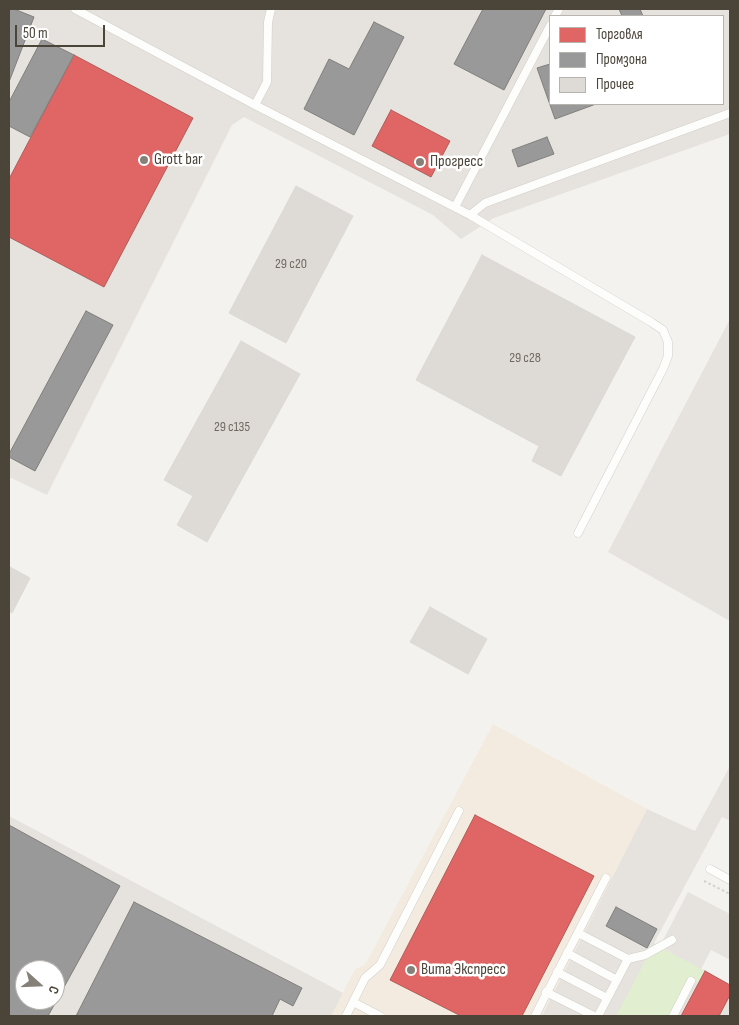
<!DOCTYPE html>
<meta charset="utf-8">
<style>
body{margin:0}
#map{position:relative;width:739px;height:1025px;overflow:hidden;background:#f4f2ee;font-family:"Sofia Sans Condensed",sans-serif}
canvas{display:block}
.frame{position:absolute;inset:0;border:10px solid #4b4439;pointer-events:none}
.legend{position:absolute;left:549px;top:15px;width:175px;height:90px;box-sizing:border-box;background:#fff;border:1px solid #b7b4b0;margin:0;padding:6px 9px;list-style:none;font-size:15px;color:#4b4439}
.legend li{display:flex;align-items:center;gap:10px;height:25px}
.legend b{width:25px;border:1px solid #b7b4b0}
.north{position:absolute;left:15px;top:960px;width:50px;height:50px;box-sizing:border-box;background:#fff;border:1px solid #b7b4b0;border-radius:50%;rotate:110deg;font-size:14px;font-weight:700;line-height:20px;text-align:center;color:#4b4439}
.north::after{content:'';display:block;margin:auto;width:18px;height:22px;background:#868178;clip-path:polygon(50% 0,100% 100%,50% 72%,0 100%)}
.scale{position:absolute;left:15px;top:25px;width:90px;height:22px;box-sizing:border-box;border:2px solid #4b4439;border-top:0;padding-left:6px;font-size:15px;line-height:18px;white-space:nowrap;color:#4b4439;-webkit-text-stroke:4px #fff;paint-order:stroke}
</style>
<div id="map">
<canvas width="739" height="1025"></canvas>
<div class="frame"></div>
<ul class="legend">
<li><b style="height:14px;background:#e06666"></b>Торговля</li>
<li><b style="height:14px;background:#999"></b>Промзона</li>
<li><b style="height:14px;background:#dedbd6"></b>Прочее</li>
</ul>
<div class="north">С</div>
<div class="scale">50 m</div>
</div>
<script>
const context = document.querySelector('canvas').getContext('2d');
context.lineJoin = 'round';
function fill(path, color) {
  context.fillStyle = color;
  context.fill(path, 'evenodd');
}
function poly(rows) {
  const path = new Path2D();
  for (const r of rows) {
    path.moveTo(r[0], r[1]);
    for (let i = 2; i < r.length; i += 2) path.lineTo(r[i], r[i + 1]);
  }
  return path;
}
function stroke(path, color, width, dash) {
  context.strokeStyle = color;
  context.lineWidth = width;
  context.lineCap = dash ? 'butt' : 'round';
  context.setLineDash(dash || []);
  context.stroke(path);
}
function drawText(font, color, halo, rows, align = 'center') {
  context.font = font + ' "Sofia Sans Condensed",sans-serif';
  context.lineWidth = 5;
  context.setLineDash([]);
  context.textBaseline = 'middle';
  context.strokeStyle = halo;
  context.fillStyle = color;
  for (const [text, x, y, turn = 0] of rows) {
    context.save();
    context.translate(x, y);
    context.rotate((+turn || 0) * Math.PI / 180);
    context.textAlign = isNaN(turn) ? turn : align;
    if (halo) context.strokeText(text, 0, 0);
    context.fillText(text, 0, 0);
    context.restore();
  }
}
const commercial = poly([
 [493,724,647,809,542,1016,331,1016,355,969,365,965]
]);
const industrial = poly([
 [9,9,730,9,730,134,494,218,461,239,433,215,244,117,232,125,47,495,9,477],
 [550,16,723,16,723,104,550,104],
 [730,319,730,621,608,552],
 [730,766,730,821,722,817,654,943,730,984,730,1016,542,1016,647,809,695,831],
 [9,816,343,993,331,1016,9,1016],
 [25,970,55,970,55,1000,25,1000]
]);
const green = poly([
 [654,944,705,971,698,983,691,981,673,1016,616,1016]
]);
const parking = poly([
 [688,892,730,914,730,960,711,950,701,969,660,946]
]);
const shops = poly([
 [74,55,193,118,104,287,9,237,9,179,74,55],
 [391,110,450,141,431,177,372,146,391,110],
 [475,815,594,876,522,1016,461,1016,390,980,475,815],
 [705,971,730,985,730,995,719,1016,681,1016,705,971]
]);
const industry = poly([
 [9,9,14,9,34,17,9,82,9,9],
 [483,9,546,9,504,90,454,64,483,9],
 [619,9,640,9,643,16,622,16,619,9],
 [374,22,404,37,354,135,304,109,329,59,349,69,374,22],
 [42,39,74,55,30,137,9,126,9,102,42,39],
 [550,64,550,104,596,104,555,119,537,68,550,64],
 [547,137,554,154,518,167,512,150,547,137],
 [86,311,113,325,35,471,9,457,9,454,86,311],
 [9,825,120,886,48,1016,9,1016,9,825],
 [25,970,55,970,55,1000,25,1000,25,970],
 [134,902,302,988,293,1006,280,999,272,1016,76,1016,134,902],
 [616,907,657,929,647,948,606,926,616,907]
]);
const building = poly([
 [296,186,353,216,286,343,229,313,296,186],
 [482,255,635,337,561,476,532,461,539,446,416,380,482,255],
 [241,341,300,374,207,542,177,525,193,496,164,480,241,341],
 [10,567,30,578,12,613,9,611,10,567],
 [430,607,487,639,468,674,410,642,430,607]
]);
const path = poly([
 [704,881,730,894]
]);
const lane = poly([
 [75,9,255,105,470,215,651,322,663,330,668,342,668,356,663,369,578,533],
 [555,16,559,9],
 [255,105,267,82,268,22,271,9],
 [455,207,550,26],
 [470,215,485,203,730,113],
 [710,869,730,880],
 [578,933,628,959],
 [567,953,617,980],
 [557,972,607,998],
 [546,992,594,1016],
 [353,1002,380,1016],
 [346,1016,365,978,380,965,459,811],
 [535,1016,606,878],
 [598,1016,628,959,645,955,672,940],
 [673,1016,691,981]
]);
const markers = [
 [144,160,5,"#868178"],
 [420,162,5,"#868178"],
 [411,970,5,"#868178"]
];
const numberNames = [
 ["29 с20",291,264],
 ["29 с28",525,358],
 ["29 с135",232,427]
];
const poiNames = [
 ["Grott bar",154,160],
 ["Прогресс",430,162],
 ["Вита Экспресс",421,970]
];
fill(commercial, '#f3ebdf');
fill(industrial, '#e6e2de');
fill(green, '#e1eecf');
fill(parking, '#e6e3df');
fill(shops, '#e06666');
stroke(shops, '#b35c58', 1);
fill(industry, '#999');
stroke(industry, '#82807c', 1);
fill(building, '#dedbd6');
stroke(building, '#dcd9d4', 1);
stroke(lane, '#d2d0cb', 9);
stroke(path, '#d3d2cc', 2, [2.5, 2.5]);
stroke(lane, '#fdfdfc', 8);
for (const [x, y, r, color] of markers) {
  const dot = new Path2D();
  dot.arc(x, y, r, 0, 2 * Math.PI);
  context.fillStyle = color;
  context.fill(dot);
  stroke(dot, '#fff', 2);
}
drawText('14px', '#706a61', null, numberNames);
drawText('16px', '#4b4439', '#fff', poiNames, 'left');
</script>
